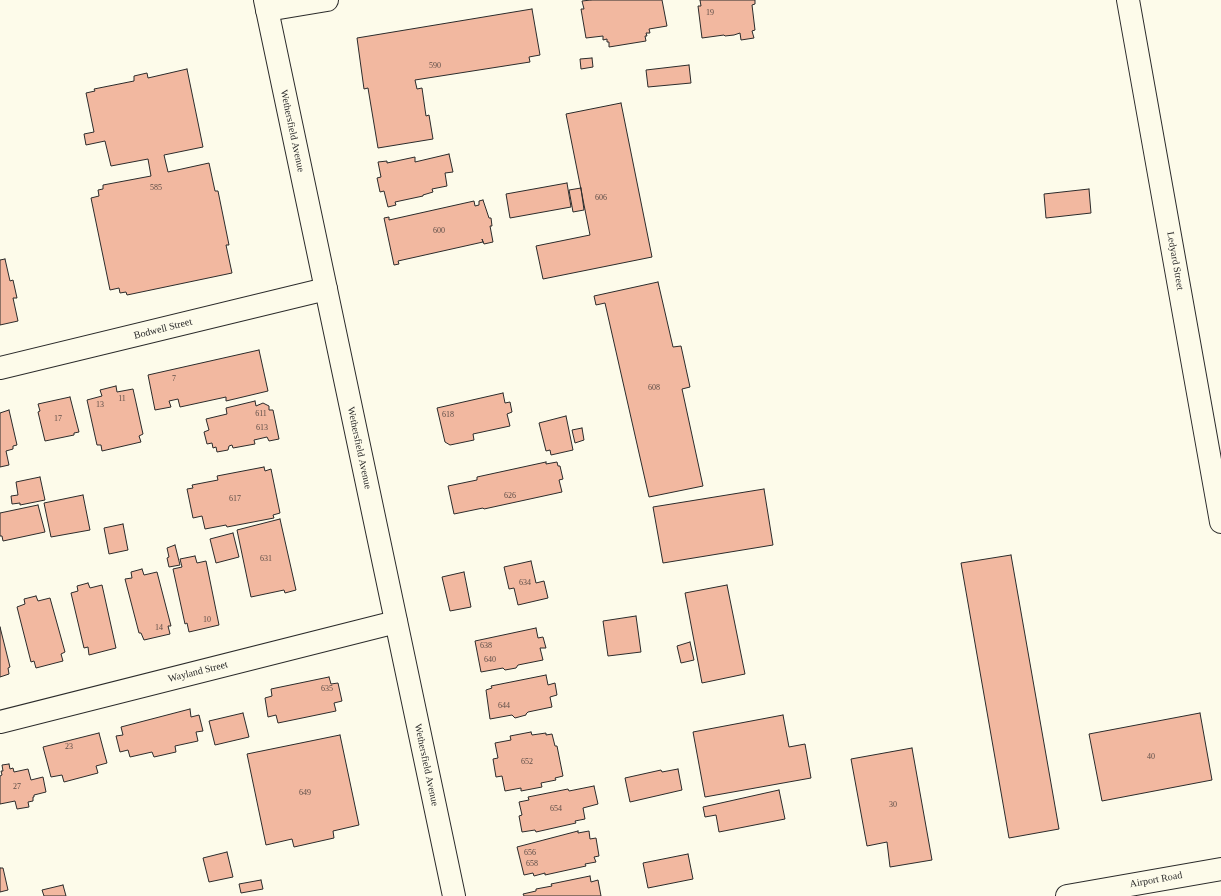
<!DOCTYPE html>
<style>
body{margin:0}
canvas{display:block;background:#fdfbea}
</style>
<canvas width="1221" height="896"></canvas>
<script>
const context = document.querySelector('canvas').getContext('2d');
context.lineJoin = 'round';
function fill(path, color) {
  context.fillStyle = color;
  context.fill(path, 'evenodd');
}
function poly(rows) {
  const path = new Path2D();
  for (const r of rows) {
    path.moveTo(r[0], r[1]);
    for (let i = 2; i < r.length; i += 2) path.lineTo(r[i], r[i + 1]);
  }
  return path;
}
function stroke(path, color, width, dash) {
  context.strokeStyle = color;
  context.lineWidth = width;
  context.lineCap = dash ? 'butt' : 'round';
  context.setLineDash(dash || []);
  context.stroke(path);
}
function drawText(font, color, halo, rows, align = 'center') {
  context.font = font + ' "Times New Roman",serif';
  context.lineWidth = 3;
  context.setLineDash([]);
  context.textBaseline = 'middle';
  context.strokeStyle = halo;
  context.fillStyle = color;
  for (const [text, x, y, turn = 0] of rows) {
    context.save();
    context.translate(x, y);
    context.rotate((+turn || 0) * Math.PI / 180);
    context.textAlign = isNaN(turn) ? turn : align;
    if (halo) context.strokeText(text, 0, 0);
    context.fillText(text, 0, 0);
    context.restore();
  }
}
const building = poly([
 [591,0,662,0,667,26,649,29,650,33,646,33,647,36,645,36,646,41,609,47,609,42,607,42,607,39,603,40,603,36,586,38,581,9,584,9,582,1,591,0],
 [700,0,755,0,755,4,752,5,755,30,752,31,754,38,741,40,740,33,734,35,725,36,724,35,702,38,698,6,701,6,700,0],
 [532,9,540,55,529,57,530,62,415,80,417,89,422,88,426,116,429,115,433,139,378,148,368,88,364,89,357,38,532,9],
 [592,58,593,67,581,69,580,59,592,58],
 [689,65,691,83,648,87,646,70,689,65],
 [187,69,203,147,164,155,168,172,209,163,215,191,218,191,229,245,226,245,232,273,127,295,126,292,120,293,119,288,110,290,91,198,99,196,98,190,103,189,103,185,151,176,148,159,111,166,105,141,86,145,84,134,94,132,86,93,95,91,94,89,134,81,134,76,147,73,148,78,187,69],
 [621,103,652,257,543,279,536,246,590,235,566,114,621,103],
 [449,154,453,172,445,173,447,186,432,189,433,192,423,195,423,196,395,202,396,205,388,207,384,191,380,192,377,178,381,177,378,162,387,161,387,163,415,157,415,162,449,154],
 [567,183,571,207,510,218,506,194,567,183],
 [581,188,584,210,573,212,569,190,581,188],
 [1089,189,1091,213,1046,218,1044,194,1089,189],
 [483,200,489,218,491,218,492,226,490,226,493,242,484,244,482,239,483,242,398,261,399,264,394,265,384,218,389,217,389,220,474,201,475,206,479,205,479,201,483,200],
 [5,259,10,281,13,280,17,298,13,298,18,321,0,325,0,260,5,259],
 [658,282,673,347,681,346,690,387,682,389,703,486,649,497,605,303,596,305,594,296,658,282],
 [259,350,268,391,226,401,226,397,180,407,178,399,169,401,171,407,155,410,148,375,259,350],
 [116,386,117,392,133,389,143,434,139,436,141,442,102,451,101,445,97,445,87,400,102,396,100,390,116,386],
 [503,393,505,403,510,402,512,412,507,414,510,426,473,434,474,440,450,445,445,442,437,408,503,393],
 [70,397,79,432,74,433,74,435,45,441,38,412,40,411,38,404,70,397],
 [255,401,256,406,263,403,269,406,269,410,273,410,279,439,269,441,267,437,254,440,255,444,233,448,232,445,229,446,228,450,217,452,216,447,213,448,212,443,207,444,204,432,209,430,206,419,227,414,226,408,255,401],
 [9,410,17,445,13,446,13,449,6,451,9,465,0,467,0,413,9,410],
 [566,416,573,450,551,455,550,450,546,451,539,423,566,416],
 [582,428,584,440,575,443,572,430,582,428],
 [546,462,546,464,557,462,558,466,560,466,563,479,559,480,562,492,484,509,483,508,454,514,448,486,477,480,477,477,546,462],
 [264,467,265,471,271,469,280,513,273,515,274,518,227,527,226,525,205,529,202,516,193,518,187,489,193,488,192,485,218,480,217,476,264,467],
 [40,477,45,500,20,505,20,503,12,504,11,496,18,495,16,482,40,477],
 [764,489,773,545,663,563,653,507,764,489],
 [83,495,90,530,51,537,44,503,83,495],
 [38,505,45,532,3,541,2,536,0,536,0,513,38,505],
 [280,519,296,590,285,593,284,590,251,597,237,530,280,519],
 [123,524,128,550,109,554,104,528,123,524],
 [233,533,239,557,216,563,210,539,233,533],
 [175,545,180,565,169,567,167,558,169,557,167,548,175,545],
 [1011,555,1059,829,1009,838,961,563,1011,555],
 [195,556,197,563,206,561,219,625,189,632,187,623,185,624,173,569,182,567,180,559,195,556],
 [531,561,536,583,544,581,548,598,518,605,514,588,509,589,504,567,531,561],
 [142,569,144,575,157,572,171,626,168,626,170,634,144,640,141,633,139,633,125,579,132,578,131,572,142,569],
 [464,572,471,607,450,611,442,577,464,572],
 [88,583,90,588,102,585,116,648,89,655,88,647,84,648,71,593,78,591,77,586,88,583],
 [727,585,745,674,702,683,685,593,727,585],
 [36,596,38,601,50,598,65,652,61,654,63,661,36,668,34,661,31,662,17,607,25,604,24,599,36,596],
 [636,616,641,652,608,656,603,621,636,616],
 [0,627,10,667,8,668,9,674,0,677,0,627],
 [536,628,538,638,543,637,546,648,540,648,543,660,518,665,516,668,505,670,503,668,481,672,475,641,536,628],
 [690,642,694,660,681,663,677,646,690,642],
 [546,675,548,685,555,683,557,695,550,697,552,707,528,712,526,714,526,715,515,718,512,715,490,719,486,690,492,688,491,686,546,675],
 [329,677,331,684,338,683,342,701,334,703,336,711,278,723,276,715,268,717,265,698,272,696,271,689,329,677],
 [190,709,191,717,199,715,203,731,196,732,198,741,175,746,176,752,154,757,152,752,130,757,128,750,120,752,116,736,123,735,121,727,190,709],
 [243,713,249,737,215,745,209,721,243,713],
 [1200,713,1212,780,1102,801,1089,734,1200,713],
 [783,715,789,747,805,744,811,778,705,797,693,732,783,715],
 [531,732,532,735,546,733,546,735,552,734,555,746,557,746,563,776,555,778,556,780,541,783,542,787,521,791,521,788,505,791,502,776,496,777,493,759,498,758,495,743,511,740,510,736,531,732],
 [99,733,107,763,96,766,98,773,64,782,62,775,51,777,43,747,99,733],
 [340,735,359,825,333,831,334,838,294,847,292,839,266,845,247,754,340,735],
 [912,748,932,860,890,867,887,842,867,846,851,759,912,748],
 [9,764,10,769,13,768,14,772,28,769,31,780,43,777,46,792,34,795,34,797,33,797,33,801,28,802,29,807,17,809,15,801,0,804,0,776,2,775,1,771,3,771,2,765,9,764],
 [678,769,682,790,630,802,625,778,661,770,662,772,678,769],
 [594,786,598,804,583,808,585,819,575,821,576,823,536,832,535,830,522,832,519,816,522,815,519,802,529,800,528,797,568,789,569,791,594,786],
 [779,790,785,819,719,832,716,815,705,817,703,807,779,790],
 [578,831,578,833,589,831,590,839,596,838,599,856,594,857,596,862,585,864,586,866,545,875,545,873,534,876,533,873,524,875,517,847,578,831],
 [227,852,233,877,209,882,203,858,227,852],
 [688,854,693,879,648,888,643,863,688,854],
 [0,868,3,868,8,890,0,892,0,868],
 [590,876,591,882,598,880,601,896,524,896,523,894,536,891,536,889,552,886,551,884,590,876],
 [261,880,263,889,241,893,239,884,261,880],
 [63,885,66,896,44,896,42,890,63,885]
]);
const minor = poly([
 [1128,0,1221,522],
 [267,10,327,0],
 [0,368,326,289],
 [0,722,396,622]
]);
const major = poly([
 [265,0,454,896],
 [1067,896,1221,869]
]);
const numberNames = [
 ["19",710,13],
 ["590",435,66],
 ["585",156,188],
 ["606",601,198],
 ["600",439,231],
 ["7",174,379],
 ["608",654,388],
 ["11",122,399],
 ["13",100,405],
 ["611",261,414],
 ["618",448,415],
 ["17",58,419],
 ["613",262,428],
 ["626",510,496],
 ["617",235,499],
 ["631",266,559],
 ["634",525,583],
 ["10",207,620],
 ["14",159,628],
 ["638",486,646],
 ["640",490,660],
 ["635",327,689],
 ["644",504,706],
 ["23",69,747],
 ["40",1151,757],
 ["652",527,762],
 ["27",17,787],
 ["649",305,793],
 ["30",893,805],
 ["654",556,809],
 ["656",530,853],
 ["658",532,864]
];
const streetNames = [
 ["Wethersfield Avenue",292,131,78],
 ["Ledyard Street",1175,261,80],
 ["Bodwell Street",163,329,-14],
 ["Wethersfield Avenue",359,448,78],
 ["Wayland Street",198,672,-14],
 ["Wethersfield Avenue",426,765,78],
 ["Airport Road",1156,880,-10]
];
fill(building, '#f2b8a0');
stroke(building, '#2b2b2b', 1);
stroke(minor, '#2b2b2b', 24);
stroke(major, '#2b2b2b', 24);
stroke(minor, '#fdfbea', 22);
stroke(major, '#fdfbea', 22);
drawText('8px', '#5d4e48', null, numberNames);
drawText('10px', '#2b2b2b', '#fdfbea', streetNames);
</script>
